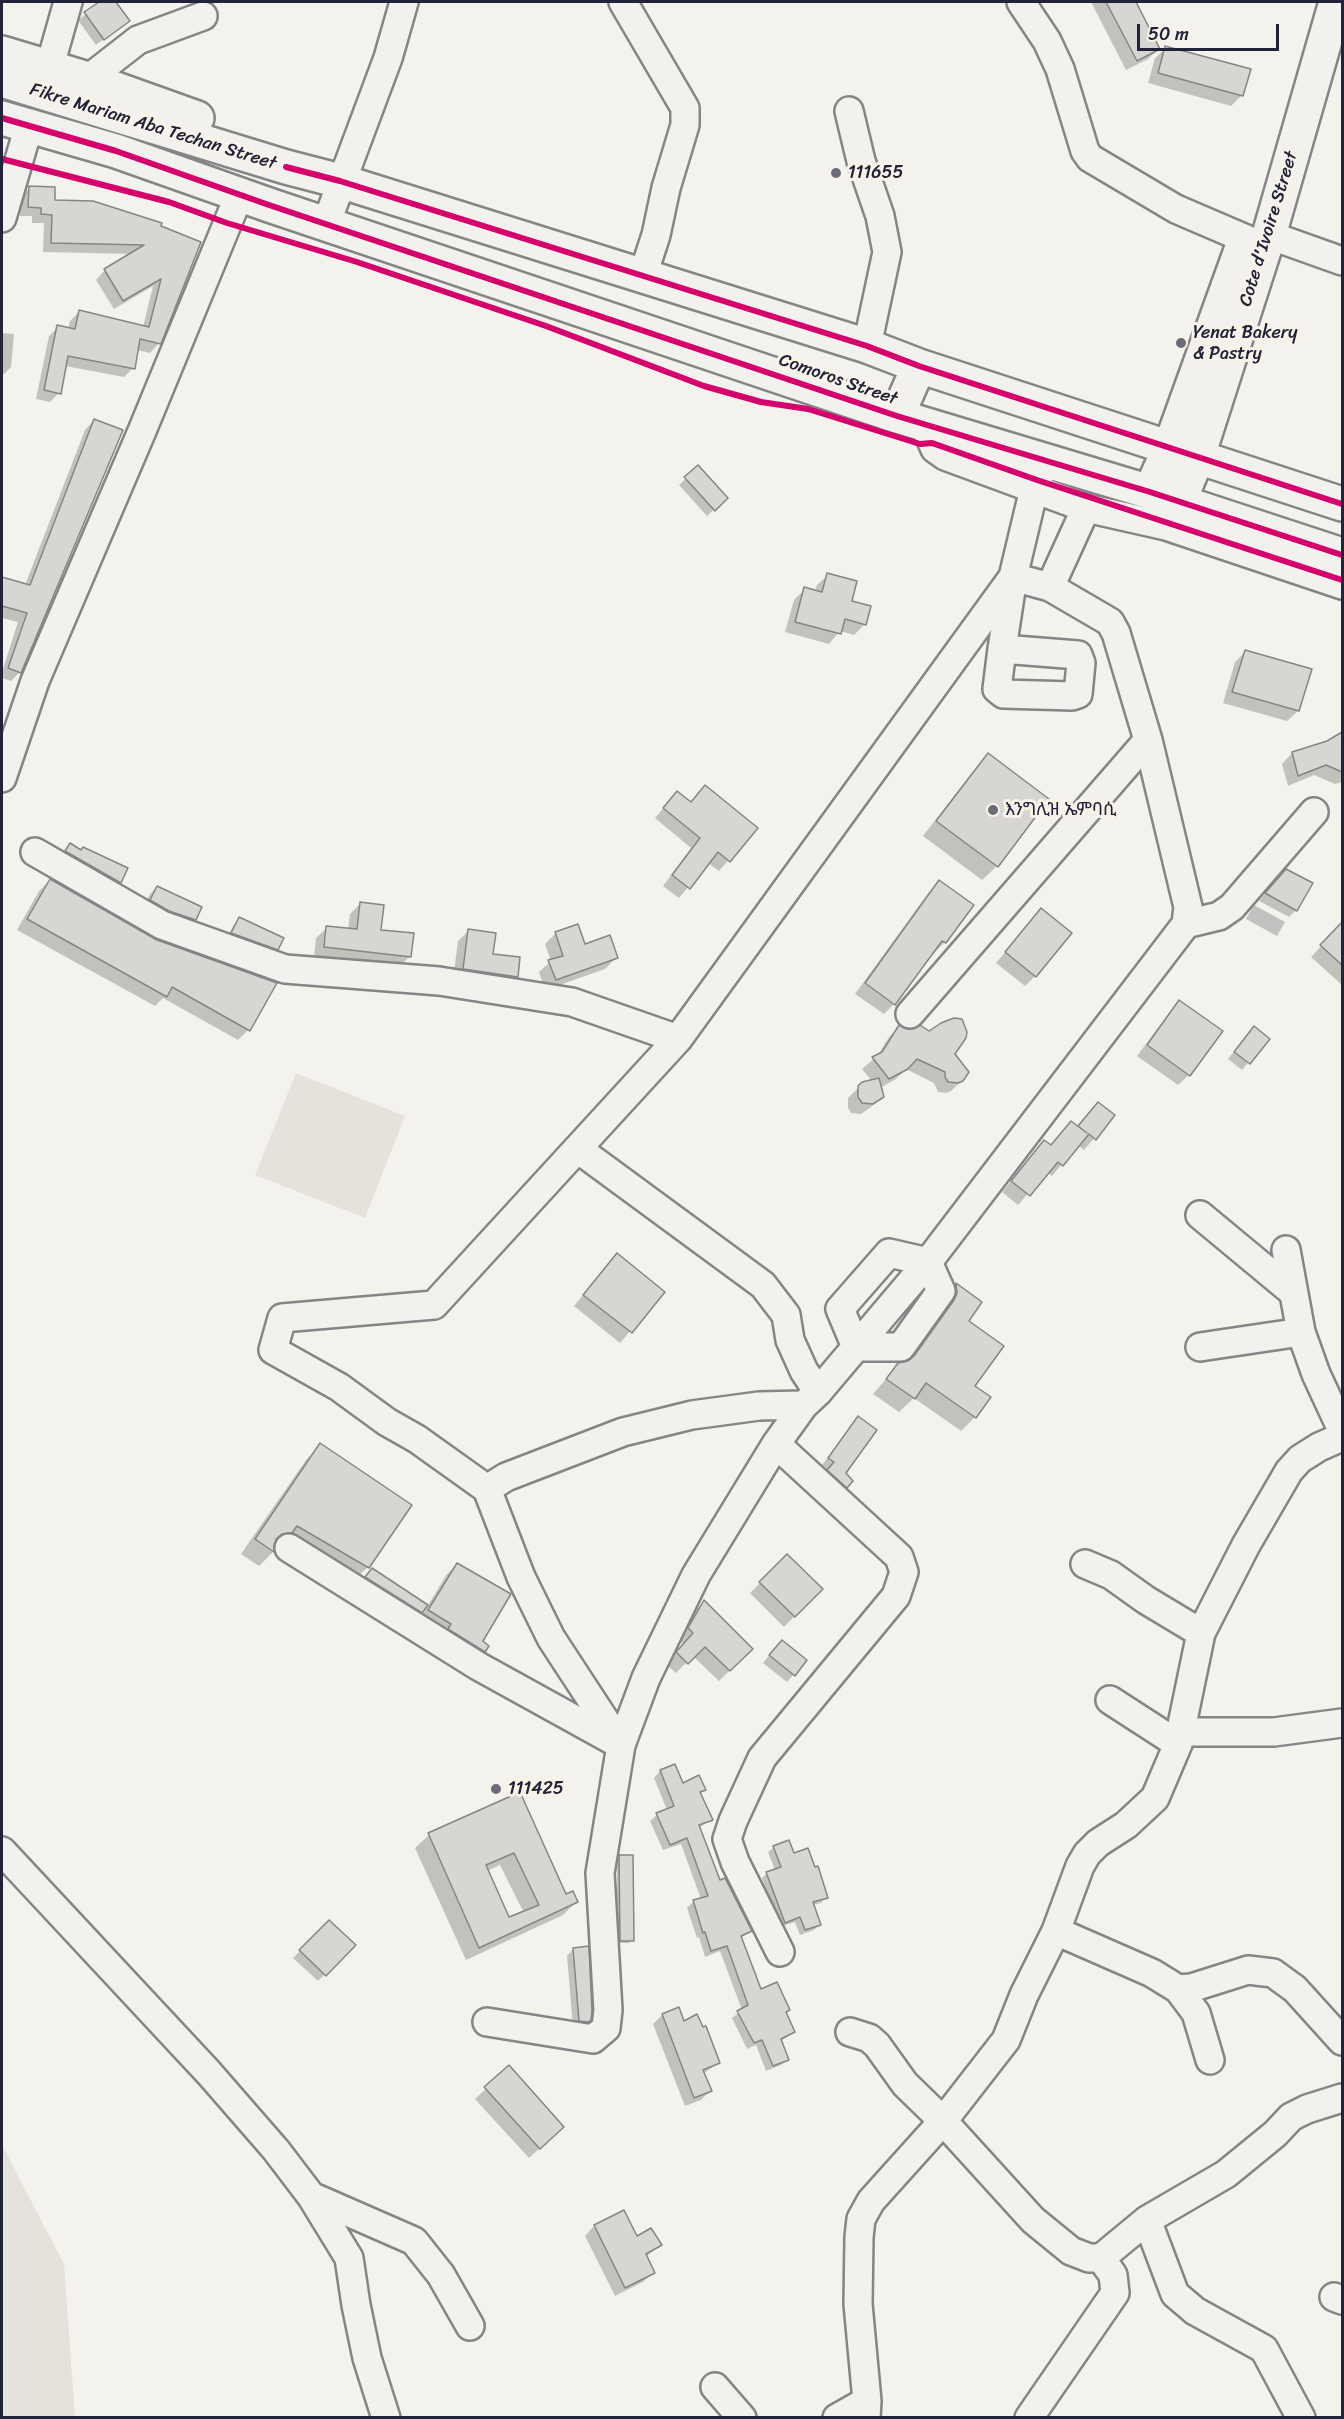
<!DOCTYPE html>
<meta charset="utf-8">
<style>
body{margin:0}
#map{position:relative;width:1344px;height:2419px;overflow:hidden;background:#f4f2ec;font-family:Sriracha,sans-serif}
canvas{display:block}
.frame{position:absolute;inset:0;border:3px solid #22223b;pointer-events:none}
.scale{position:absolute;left:1137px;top:24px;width:142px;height:27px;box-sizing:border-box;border:3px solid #22223b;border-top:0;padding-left:8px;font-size:18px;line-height:21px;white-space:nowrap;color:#22223b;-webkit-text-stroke:4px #f7f3e8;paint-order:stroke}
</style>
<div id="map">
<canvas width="1344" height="2419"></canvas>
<div class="frame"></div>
<div class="scale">50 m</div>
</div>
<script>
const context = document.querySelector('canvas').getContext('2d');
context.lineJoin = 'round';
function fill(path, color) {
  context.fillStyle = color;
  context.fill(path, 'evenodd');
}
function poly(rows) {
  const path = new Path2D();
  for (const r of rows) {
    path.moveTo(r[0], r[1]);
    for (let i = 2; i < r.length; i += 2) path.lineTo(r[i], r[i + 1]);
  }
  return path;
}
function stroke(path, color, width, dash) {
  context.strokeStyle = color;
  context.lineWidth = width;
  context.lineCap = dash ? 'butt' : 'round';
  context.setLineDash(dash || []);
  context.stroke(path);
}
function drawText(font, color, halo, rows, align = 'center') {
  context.font = font + ' Sriracha,"Noto Sans Ethiopic",sans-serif';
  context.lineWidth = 6;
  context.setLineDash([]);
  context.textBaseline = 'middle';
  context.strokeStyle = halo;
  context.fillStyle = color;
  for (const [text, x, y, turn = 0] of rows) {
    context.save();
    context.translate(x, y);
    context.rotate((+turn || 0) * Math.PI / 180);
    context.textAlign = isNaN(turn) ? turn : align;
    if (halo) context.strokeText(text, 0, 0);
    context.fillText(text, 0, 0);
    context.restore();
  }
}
const built = poly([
 [296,1073,405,1116,365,1218,255,1175],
 [2,2145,64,2264,75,2417,2,2417]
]);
const water = poly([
 [1254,905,1285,922,1277,936,1246,919]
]);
const shadow = poly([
 [102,2,114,2,128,21,96,45,78,20],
 [1091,2,1134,2,1159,48,1148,59,1126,70],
 [1166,48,1242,95,1231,106,1148,83,1155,58],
 [30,188,53,202,159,227,199,243,159,343,150,353,137,350,133,368,124,377,65,366,59,393,50,402,36,399,49,336,58,327,68,329,70,321,79,312,143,327,153,286,114,309,96,280,105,270,133,254,43,252,44,223,32,223,32,216,20,216,20,197],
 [2,333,14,334,11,367,4,374,2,374],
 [94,420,20,672,11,681,2,678,2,672,18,622,2,618,2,580,25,585,85,430],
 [698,467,726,498,707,516,679,485],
 [828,575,865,624,854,635,840,631,829,644,785,632,794,600,805,589,815,592,817,585],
 [1245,652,1298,711,1287,721,1223,703,1235,662],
 [1342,735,1342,782,1335,784,1314,775,1288,786,1282,764,1292,753,1328,743],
 [988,755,997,866,982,880,923,836,974,770],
 [668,803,690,803,756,829,719,871,708,863,679,898,663,886,691,848,655,818],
 [70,845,126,869,119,882,113,888,60,858],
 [1279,877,1296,910,1289,917,1259,901],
 [50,880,248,1030,238,1040,163,998,155,1006,17,930,39,891],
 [940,882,945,942,934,953,932,952,894,1004,884,1014,855,994,929,892],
 [157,887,194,919,187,926,144,907,150,894],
 [360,904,379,931,410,956,399,967,314,957,316,938,327,928,348,930,350,914],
 [1041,910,1035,976,1025,986,996,963],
 [239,919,277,949,270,956,226,940,233,926],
 [1341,925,1342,926,1342,985,1311,957],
 [468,931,492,956,519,959,516,977,506,987,453,979,458,941],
 [556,933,584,946,616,958,605,969,545,990,539,972,551,961,545,944],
 [1179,1002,1189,1075,1178,1085,1137,1056,1169,1013],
 [899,1027,953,1055,962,1080,951,1091,946,1093,938,1092,934,1083,906,1069,896,1079,880,1088,882,1096,871,1107,861,1114,851,1113,848,1108,848,1098,863,1083,872,1081,862,1069,877,1056,889,1037],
 [1247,1035,1268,1039,1242,1070,1228,1059],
 [1098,1104,1113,1116,1084,1150,1078,1145,1052,1176,1047,1172,1018,1205,1002,1192,1034,1153,1050,1146,1071,1123,1077,1127],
 [607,1266,663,1293,620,1343,574,1306],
 [956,1285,980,1302,966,1321,975,1417,961,1431,914,1398,899,1412,873,1394,899,1364,906,1363,940,1316,943,1309,942,1299],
 [858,1418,844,1473,851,1481,839,1493,822,1477,829,1470,822,1465],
 [320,1445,368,1567,353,1581,282,1540,274,1547,273,1552,259,1566,241,1554,306,1460],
 [787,1556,821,1589,784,1627,750,1593],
 [457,1564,484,1651,474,1661,419,1620,447,1574],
 [372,1570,421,1612,414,1618,360,1584],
 [704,1602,751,1649,719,1681,693,1656,676,1673,666,1664,683,1644,678,1639,693,1612],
 [775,1648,805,1661,787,1682,763,1663],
 [674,1766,682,1785,704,1790,700,1794,711,1819,699,1828,719,1882,750,1931,741,1938,760,1991,785,2013,794,2032,781,2041,788,2059,781,2065,766,2071,756,2045,747,2049,732,2018,742,2010,720,1951,705,1957,699,1937,697,1938,687,1908,694,1901,701,1899,681,1844,663,1850,650,1821,657,1815,667,1810,654,1778,660,1771],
 [520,1794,565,1896,576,1902,563,1915,466,1960,415,1848,429,1835],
 [500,1865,524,1913,509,1919,487,1871],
 [774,1847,793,1855,814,1869,826,1897,821,1903,812,1905,820,1924,814,1930,800,1935,795,1922,779,1927,762,1878,767,1873,775,1870,768,1852],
 [620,1856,632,1940,629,1943,617,1943,617,1859],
 [329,1922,354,1945,318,1981,293,1958],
 [573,1949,590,2019,580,2028,573,2027,567,1956],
 [662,2015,683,2023,718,2063,703,2074,710,2091,701,2100,685,2106,653,2024],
 [509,2067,552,2137,529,2158,475,2099],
 [623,2212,636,2238,660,2244,646,2257,653,2272,643,2282,615,2296,585,2236,594,2226]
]);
const building = poly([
 [99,2,116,2,130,21,104,40,84,12,99,2],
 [1106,2,1136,2,1160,49,1137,61,1106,2],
 [1165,46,1251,69,1243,96,1158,73,1165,46],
 [29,186,55,187,55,200,93,201,162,223,161,226,201,242,161,344,140,339,135,369,68,356,61,394,44,390,57,325,75,329,79,310,149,327,161,279,123,301,104,269,144,245,51,243,52,215,41,214,41,208,28,207,29,186],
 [94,419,123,430,21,673,8,668,27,613,2,606,2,577,30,585,94,419],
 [698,465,728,498,715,511,684,477,698,465],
 [827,573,857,581,852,601,871,606,866,625,845,619,841,634,795,622,804,587,822,592,827,573],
 [1245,650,1312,669,1299,711,1232,692,1245,650],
 [1342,732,1342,772,1326,765,1298,776,1292,752,1327,741,1342,732],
 [988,753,1049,799,998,867,936,821,988,753],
 [705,785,758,828,730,862,718,852,690,889,672,875,700,838,663,808,677,791,691,802,705,785],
 [70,843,81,850,83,847,128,868,121,883,65,851,70,843],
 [1286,869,1313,883,1297,911,1265,893,1286,869],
 [50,879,157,940,277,983,250,1031,172,987,167,997,27,919,50,879],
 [939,880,974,905,946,943,942,941,895,1005,865,983,939,880],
 [157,886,202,907,196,920,169,911,150,900,157,886],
 [360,902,384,905,381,930,414,933,411,957,324,947,326,926,357,929,360,902],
 [1041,908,1072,933,1036,977,1005,952,1041,908],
 [239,917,284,938,278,950,231,933,239,917],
 [1342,922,1342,965,1320,945,1342,922],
 [578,924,585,944,610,935,618,958,556,980,548,960,563,956,555,932,578,924],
 [468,929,496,933,493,954,520,957,518,977,463,969,468,929],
 [1179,1000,1223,1031,1190,1076,1147,1045,1179,1000],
 [954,1018,962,1019,967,1032,966,1038,955,1054,969,1072,963,1081,958,1083,948,1082,945,1077,945,1072,917,1059,908,1069,889,1079,872,1057,882,1052,899,1025,908,1029,920,1025,929,1031,941,1023,954,1018],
 [1254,1026,1270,1039,1250,1064,1234,1052,1254,1026],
 [879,1078,884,1097,873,1104,862,1103,858,1097,858,1086,862,1082,879,1078],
 [1098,1102,1115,1115,1096,1140,1089,1134,1063,1166,1058,1162,1030,1196,1011,1181,1044,1140,1051,1145,1071,1121,1087,1133,1078,1126,1098,1102],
 [617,1253,665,1292,632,1333,583,1295,617,1253],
 [956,1283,982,1302,969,1321,1004,1346,975,1386,991,1397,976,1418,926,1383,915,1399,886,1379,898,1363,908,1361,914,1356,954,1300,957,1293,956,1283],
 [858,1416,877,1430,846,1473,853,1481,847,1488,827,1470,834,1462,828,1458,858,1416],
 [320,1443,412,1505,369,1568,297,1526,292,1533,282,1534,276,1539,274,1552,255,1539,320,1443],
 [787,1554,823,1589,795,1617,759,1582,787,1554],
 [457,1563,511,1594,483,1641,489,1646,485,1652,448,1629,451,1624,428,1610,457,1563],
 [372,1568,428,1605,422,1613,365,1577,372,1568],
 [704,1600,753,1649,730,1671,705,1647,688,1664,676,1652,693,1633,688,1628,704,1600],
 [782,1640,807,1660,795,1676,769,1655,782,1640],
 [675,1764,683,1783,699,1775,706,1790,700,1792,713,1820,699,1825,720,1880,725,1878,752,1931,741,1936,761,1989,777,1982,790,2010,786,2012,795,2032,781,2039,789,2060,773,2066,762,2040,754,2043,737,2011,748,2005,727,1946,711,1951,705,1932,703,1933,693,1900,708,1896,687,1838,670,1845,656,1813,674,1806,660,1770,675,1764],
 [520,1792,566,1894,573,1891,578,1902,479,1948,428,1833,520,1792],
 [514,1853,539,1905,509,1917,486,1865,514,1853],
 [789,1840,794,1853,808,1848,815,1867,818,1866,828,1898,813,1902,821,1925,805,1930,800,1917,785,1923,766,1872,781,1867,773,1846,789,1840],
 [619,1855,633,1855,634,1941,620,1941,619,1855],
 [329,1920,356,1945,326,1976,299,1950,329,1920],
 [589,1946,592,2010,591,2020,588,2022,579,2021,573,1948,589,1946],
 [679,2007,684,2021,697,2014,703,2027,706,2026,720,2063,703,2070,712,2091,694,2098,662,2014,679,2007],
 [509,2065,564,2127,540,2149,484,2087,509,2065],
 [624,2210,637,2236,651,2228,662,2245,646,2254,655,2273,625,2288,594,2225,624,2210]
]);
const minor = poly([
 [623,2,685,108,685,125,666,188,656,235,643,275],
 [1021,2,1047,41,1060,69,1085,151,1090,158,1176,209,1246,239],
 [49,69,68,2],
 [88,79,138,40,203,16],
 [849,111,861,161,880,216,887,252,867,346],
 [2,218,29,126],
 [326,224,388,58,404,2],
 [1269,235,1342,261],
 [924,424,935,449,945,456,1086,508],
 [1166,526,1342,585],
 [1013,577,1050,587,1110,622,1116,633,1148,740,1188,907,1186,924,928,1262,818,1392,804,1405,759,1406,692,1415,623,1432,506,1477,487,1489,417,1439,387,1422,339,1387,273,1350,282,1318,434,1305,678,1039,1013,577],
 [1050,587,1086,508,1166,526,1179,502],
 [1002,649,1078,655,1081,663,1078,694,1072,696,1003,694,997,689,1002,649,1013,577,1034,489,1045,460],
 [2,778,35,681,142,431,240,193],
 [35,852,162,925,285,969,439,981,572,1002,678,1039],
 [1186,924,1219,916,1232,907,1314,812],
 [910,1014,1148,740],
 [578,1149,763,1285,786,1315,790,1340,804,1371,818,1392],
 [1200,1215,1294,1293],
 [1286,1250,1301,1332,1316,1374,1342,1430],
 [889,1253,928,1262,941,1291,901,1347,856,1347,840,1309,889,1253],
 [1200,1347,1301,1332],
 [1342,1437,1319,1447,1300,1459,1289,1471,1246,1545,1201,1633,1178,1744,1155,1798,1126,1825,1098,1843,1087,1854,1080,1866,1056,1931,1152,1973,1178,1989,1191,1988,1248,1970,1273,1973,1295,1989,1342,2041],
 [776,1444,899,1557,904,1572,896,1596,762,1758,733,1821,727,1839,735,1862,780,1952],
 [289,1548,478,1666,621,1745,551,1638,521,1577,487,1489],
 [1085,1564,1111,1575,1146,1600,1201,1633],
 [1110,1700,1178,1744],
 [1179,1732,1274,1732,1342,1723],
 [2,1851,209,2073,276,2150,311,2196,349,2258,356,2305,367,2358,386,2418],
 [1178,1989,1196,2013,1210,2060],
 [487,2022,593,2039,606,2028,608,2010,600,1873,621,1745,646,1678,696,1575,776,1444,804,1405],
 [850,2032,869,2038,877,2045,905,2084,943,2121,1033,2220,1071,2251,1089,2258,1101,2258,1147,2220,1226,2174,1275,2134,1291,2117,1307,2109,1342,2098],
 [311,2196,414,2241,441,2275,470,2326],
 [1147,2220,1175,2294,1195,2311,1264,2349,1301,2418],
 [1334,2297,1342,2300],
 [715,2387,742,2418],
 [837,2418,867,2401],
 [866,2418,867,2401,858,2304,859,2237,861,2219,871,2201,943,2121,1006,2040,1024,1995,1056,1931],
 [1029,2418,1115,2293,1113,2275,1101,2258]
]);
const major = poly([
 [2,53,88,79,197,118],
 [2,80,286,167,340,181,867,346,919,366,1342,504],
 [2,118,116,151,269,205,897,416,1150,492,1342,555],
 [897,416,919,366],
 [1150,492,1170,447,1244,242],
 [1179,502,1198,456,1269,235,1336,2]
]);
const cycleway = poly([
 [2,118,116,151,269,205,897,416,1150,492,1342,555],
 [2,159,169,202,227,223,357,262,546,326,704,386,761,402,808,409,920,444,932,443,1037,480,1342,580],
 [286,167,340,181,867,346,919,366,1342,504]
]);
const markers = [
 [836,173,6,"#6c6b79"],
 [1181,343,6,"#6c6b79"],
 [993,810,6,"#6c6b79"],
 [496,1789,6,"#6c6b79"]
];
const streetNames = [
 ["Fikre Mariam Aba Techan Street",153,127,17],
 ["Cote d'Ivoire Street",1269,229,-73],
 ["Comoros Street",838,380,19]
];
const poiNames = [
 ["111655",848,173],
 ["Yenat Bakery",1193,333],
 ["& Pastry",1193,354],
 ["እንግሊዝ ኤምባሲ",1005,810],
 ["111425",508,1789]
];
fill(built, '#e5e2dc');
fill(water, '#c3c0c0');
fill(shadow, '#0003');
fill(building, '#d7d6d3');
stroke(building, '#858486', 1.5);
stroke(minor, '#858486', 32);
stroke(major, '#858486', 38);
stroke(minor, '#f2f1ed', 27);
stroke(major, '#f2f1ed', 33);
stroke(cycleway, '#d6006c', 6);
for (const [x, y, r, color] of markers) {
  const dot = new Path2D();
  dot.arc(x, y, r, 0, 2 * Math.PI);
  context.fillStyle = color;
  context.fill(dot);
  stroke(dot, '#f7f3e8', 2);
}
drawText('18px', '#22223b', '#f7f3e8', streetNames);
drawText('18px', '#22223b', '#f7f3e8', poiNames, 'left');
</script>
